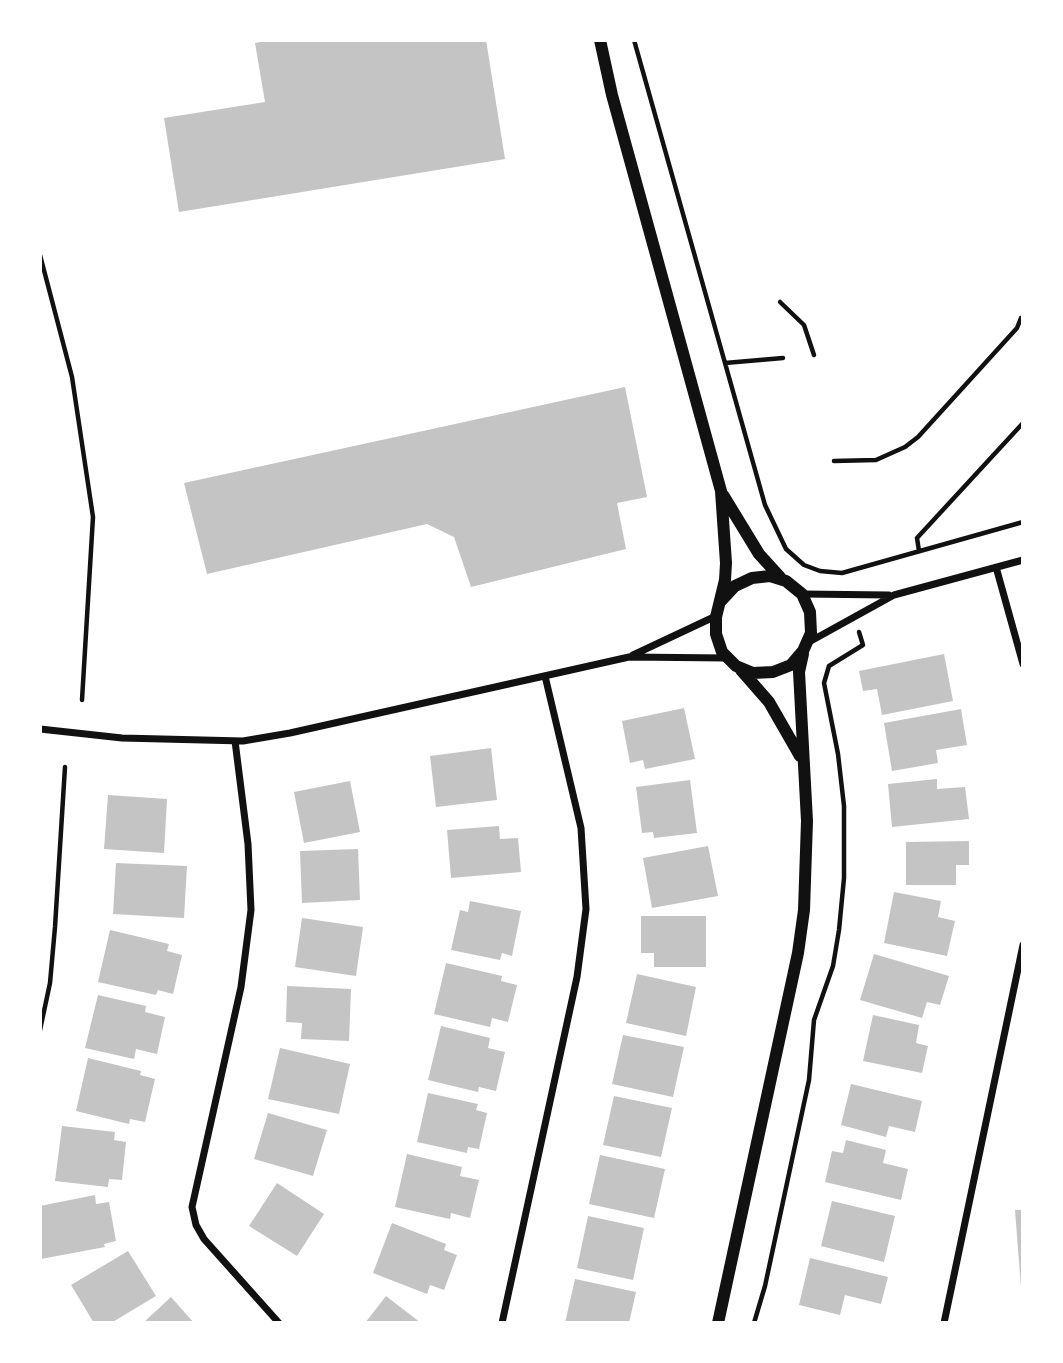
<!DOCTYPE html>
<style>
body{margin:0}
#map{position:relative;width:1063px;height:1363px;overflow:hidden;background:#fff;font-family:Arial,sans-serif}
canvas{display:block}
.frame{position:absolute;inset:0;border:42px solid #fff;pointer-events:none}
</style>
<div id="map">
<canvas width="1063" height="1363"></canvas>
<div class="frame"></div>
</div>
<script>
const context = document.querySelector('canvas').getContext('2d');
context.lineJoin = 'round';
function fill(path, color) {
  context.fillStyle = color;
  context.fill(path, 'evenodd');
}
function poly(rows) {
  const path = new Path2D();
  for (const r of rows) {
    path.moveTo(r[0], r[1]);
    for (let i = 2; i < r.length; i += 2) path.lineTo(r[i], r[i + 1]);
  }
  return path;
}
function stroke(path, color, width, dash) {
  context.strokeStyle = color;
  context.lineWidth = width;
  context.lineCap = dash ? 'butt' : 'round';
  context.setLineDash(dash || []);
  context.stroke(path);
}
const building = poly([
 [271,40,486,40,505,159,179,212,164,118,265,102,255,43],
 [625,387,647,497,617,503,626,549,471,587,454,537,427,524,207,574,184,483],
 [944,654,953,701,882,715,877,689,863,691,859,671],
 [684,708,695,759,645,769,643,760,630,763,622,721],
 [961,709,967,745,936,750,938,763,892,771,884,723],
 [491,748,497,800,436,807,430,756],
 [937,779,937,789,965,787,969,819,892,827,888,784],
 [690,780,697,833,654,838,653,832,642,833,636,787],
 [350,781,360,832,304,843,294,792],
 [108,795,167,799,164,853,104,849],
 [499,826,500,839,518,838,521,872,451,878,447,830],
 [969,841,969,865,956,865,956,885,906,885,906,842],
 [708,846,718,896,652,908,643,858],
 [358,849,360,900,302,903,300,851],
 [116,863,187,866,184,918,113,914],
 [894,892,941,901,938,917,955,921,947,956,884,943],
 [470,901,521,911,512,956,502,953,500,960,451,950,460,910,468,912],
 [641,916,706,916,706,967,654,967,654,953,641,953],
 [302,918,363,927,356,976,295,967],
 [110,930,169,944,167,951,182,955,173,994,158,990,156,995,98,982],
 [874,954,949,976,940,1005,927,1002,922,1018,860,1000],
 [446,963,502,976,501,981,517,985,508,1022,492,1018,490,1027,434,1014],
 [637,974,696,987,686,1036,626,1023],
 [287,986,351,989,349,1041,301,1039,302,1023,286,1022],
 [98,995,146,1006,145,1012,165,1017,157,1054,136,1049,134,1059,85,1048],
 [873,1015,919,1025,916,1043,928,1046,922,1073,863,1061],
 [441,1026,490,1038,488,1048,505,1052,496,1091,479,1087,478,1092,428,1080],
 [623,1035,684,1047,673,1097,612,1084],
 [280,1048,350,1064,339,1114,268,1099],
 [88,1058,141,1071,140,1075,155,1079,145,1122,130,1119,129,1124,76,1111],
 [851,1084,922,1101,915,1132,889,1126,886,1137,841,1125],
 [428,1093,478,1104,476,1110,487,1113,479,1149,468,1147,467,1153,417,1142],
 [614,1096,672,1108,661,1157,603,1145],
 [268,1113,327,1130,313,1176,254,1159],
 [62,1126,115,1132,114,1140,126,1142,122,1180,109,1179,108,1187,55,1181],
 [846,1140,886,1150,883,1163,908,1169,901,1200,825,1182,832,1151,843,1153],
 [407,1154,462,1167,460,1176,479,1180,470,1218,451,1213,450,1219,395,1207],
 [600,1155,665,1169,654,1218,589,1204],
 [277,1183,324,1214,297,1256,249,1226],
 [95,1195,96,1204,109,1202,116,1241,104,1244,105,1247,41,1259,40,1206],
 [832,1201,895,1216,884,1262,821,1246],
 [1015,1210,1023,1210,1023,1287,1021,1287],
 [588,1216,644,1228,633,1280,577,1268],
 [392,1223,446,1244,444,1250,457,1255,444,1290,430,1285,427,1294,373,1273],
 [128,1251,156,1296,111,1323,94,1323,71,1285],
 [810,1258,888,1277,881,1304,845,1295,840,1315,799,1305],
 [575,1279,636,1292,629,1323,565,1323],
 [386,1296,421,1323,365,1323],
 [171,1297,194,1323,143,1323]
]);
const path = poly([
 [634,40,765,505,786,549,804,565,820,571,842,573,1023,522],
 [40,255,72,377,93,517,82,700],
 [780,302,804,325,814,355],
 [725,363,783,358],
 [834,461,876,460,905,447,918,437,1017,328,1021,318],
 [919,551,917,538,1023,423],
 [40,1030,50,983,55,927,65,767],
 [754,1323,765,1286,809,1080,814,1020,833,966,839,930,844,878,844,806,838,754,824,683,829,666,863,645,859,632]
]);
const minor = poly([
 [996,567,1023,664],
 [802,594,889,595],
 [809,642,894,595,1023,560],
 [633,655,716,616],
 [40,729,122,738,243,741,290,733,629,657,726,658],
 [235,741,248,844,251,910,241,987,192,1207,196,1225,204,1239,279,1323],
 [502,1323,577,977,586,909,581,828,545,676],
 [944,1323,1023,945]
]);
const tertiary = poly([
 [600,40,612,95,721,491,726,563,725,580,716,617,716,634,722,652,736,666,753,673,773,672,791,665,803,651,811,633,810,612,802,594,786,581,770,576,752,578,735,586,721,601],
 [723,495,759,554,780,577],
 [741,670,769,702,800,756],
 [718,1323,798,953,804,910,807,821,799,672,803,654]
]);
fill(building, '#c4c4c4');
stroke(path, '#111', 4.5);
stroke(minor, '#111', 7);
stroke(tertiary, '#111', 12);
</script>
